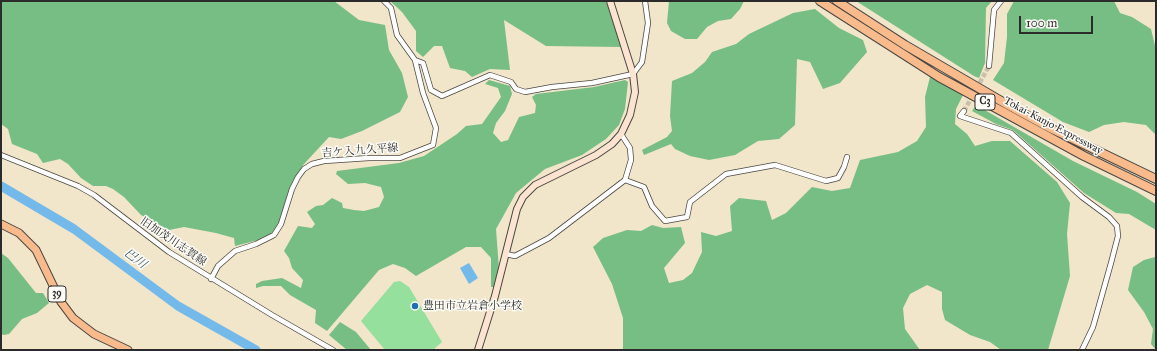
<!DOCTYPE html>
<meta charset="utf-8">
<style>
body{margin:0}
#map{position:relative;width:1157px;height:351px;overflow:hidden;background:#f1e5ca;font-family:"IM FELL Great Primer",serif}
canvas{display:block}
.frame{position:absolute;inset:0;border:2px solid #2b2b2b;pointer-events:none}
.scale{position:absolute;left:1019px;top:16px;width:74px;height:18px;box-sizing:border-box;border:2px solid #2b2b2b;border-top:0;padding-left:5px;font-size:12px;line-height:14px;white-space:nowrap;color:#2b2b2b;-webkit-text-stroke:3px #fdfcf7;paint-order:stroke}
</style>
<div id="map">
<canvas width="1157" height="351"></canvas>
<div class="frame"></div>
<div class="scale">100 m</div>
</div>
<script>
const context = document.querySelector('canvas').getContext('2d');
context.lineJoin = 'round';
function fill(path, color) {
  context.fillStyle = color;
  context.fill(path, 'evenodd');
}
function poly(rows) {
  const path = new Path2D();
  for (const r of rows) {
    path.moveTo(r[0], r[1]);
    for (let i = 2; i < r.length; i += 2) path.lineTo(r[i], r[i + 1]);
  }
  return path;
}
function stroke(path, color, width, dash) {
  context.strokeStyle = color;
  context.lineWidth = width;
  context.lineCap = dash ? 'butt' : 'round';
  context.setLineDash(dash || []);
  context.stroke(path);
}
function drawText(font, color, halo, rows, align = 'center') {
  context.font = font + ' "IM FELL Great Primer","Noto Serif JP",serif';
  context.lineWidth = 3;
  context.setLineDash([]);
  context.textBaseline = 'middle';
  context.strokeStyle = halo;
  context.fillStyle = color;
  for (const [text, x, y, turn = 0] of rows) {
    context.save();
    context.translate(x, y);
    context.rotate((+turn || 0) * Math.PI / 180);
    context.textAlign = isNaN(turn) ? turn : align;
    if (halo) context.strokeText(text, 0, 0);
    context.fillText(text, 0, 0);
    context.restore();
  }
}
const green = poly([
 [400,281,409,287,442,342,433,350,385,350,361,321,394,282]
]);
const forest = poly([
 [1,1,334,1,359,20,385,25,389,50,402,73,408,97,400,112,362,131,341,139,329,137,304,164,296,176,290,187,277,228,266,238,235,246,234,238,216,233,184,227,169,230,141,215,124,197,113,189,106,186,93,186,81,178,68,164,60,159,43,163,37,154,12,144,8,129,1,124],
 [390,1,608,1,621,47,546,46,504,20,510,70,490,69,472,77,465,71,450,68,442,46,434,46,423,57,416,51,416,31,402,12],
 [669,1,744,1,740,9,731,19,718,21,707,27,697,39,685,39,671,31,667,23],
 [856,1,992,1,986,8,985,63,979,78,974,76],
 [1014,1,1114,1,1120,13,1132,17,1151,29,1156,50,1156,135,1146,125,1124,122,1104,125,1089,132,1063,122,993,80,1004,63,1007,37,1007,14],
 [815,9,839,28,863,40,867,52,840,83,823,89,810,62,797,59,795,125,779,139,758,141,735,155,709,160,690,156,675,149,671,144,644,155,642,150,667,137,672,131,670,116,672,81,692,73,705,62,712,52,736,44,749,34,793,13],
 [930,77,963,95,956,109,955,124,967,134,975,146,992,141,1010,141,1057,182,1070,203,1067,234,1070,276,1048,350,1001,350,990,342,970,335,945,320,942,309,942,292,927,285,910,294,903,308,905,329,920,350,623,350,623,318,612,284,593,247,603,238,627,230,641,231,652,225,663,228,681,227,685,243,664,268,669,283,683,280,692,273,702,252,701,232,716,236,732,231,730,206,739,198,766,201,772,220,786,213,812,187,832,191,850,188,860,160,898,152,917,141,926,127,925,97],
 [489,80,510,86,512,94,505,111,496,123,493,133,501,142,508,140,519,117,535,113,536,105,532,97,536,94,594,87,625,80,628,82,625,109,619,125,606,139,582,155,545,169,516,193,496,229,499,269,494,287,491,287,491,258,481,247,466,247,416,276,405,268,393,264,379,270,327,331,315,323,316,310,290,295,281,286,263,286,256,288,256,284,262,281,282,278,301,288,303,280,292,268,289,258,284,251,298,226,312,228,315,224,307,212,316,206,323,205,332,198,342,203,343,208,354,210,364,211,379,207,384,197,381,187,365,183,348,184,336,174,337,171,399,163,424,156,457,134,466,126,482,124,501,97,498,88,485,84],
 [976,105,1073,161,1137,192,1156,204,1156,230,1129,214,1116,213,1084,193,1013,130,996,124,972,111],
 [1,253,8,258,36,293,43,293,49,303,37,313,22,319,9,334,4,335,1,334],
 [1155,257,1156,258,1156,350,1151,344,1153,329,1144,312,1128,290,1133,267,1144,260],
 [340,322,356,332,371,350,347,350,329,335]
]);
const water = poly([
 [469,263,478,278,469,284,460,268]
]);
const river = poly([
 [1,186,74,229,178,306,256,350]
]);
const streetTunnel = poly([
 [964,111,989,66]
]);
const street = poly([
 [415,60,423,63,431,90,442,96,490,75,511,82,516,89,525,92,552,87,592,83,633,74,642,62,648,23,645,1],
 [989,66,994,10,1001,1],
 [964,111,960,116,1011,133,1082,197,1109,217,1117,226,1118,236,1111,263,1093,327,1082,350],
 [1,155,78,186,94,195,169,252,272,315,333,350],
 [625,180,644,187,652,206,665,221,687,217,690,202,726,174,775,165,826,181,838,178,844,167,847,157],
 [506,254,515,256,549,238,625,180,631,160,630,148,621,134],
 [211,279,218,266,235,251,256,244,274,235,281,224,292,189,298,177,304,169,312,164,324,161,369,158,400,158,433,145,436,128,423,93,415,60,397,35,391,8,384,1]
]);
const secondary = poly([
 [478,350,495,296,517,209,523,197,535,185,596,155,612,144,621,134,630,115,635,92,633,74,610,1]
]);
const primary = poly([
 [1,224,19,233,36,250,61,302,73,318,94,334,128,350]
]);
const highway = poly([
 [820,1,939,77,1084,156,1156,191],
 [837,1,905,45,1008,105,1052,129,1156,179]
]);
const markers = [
 [415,306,4,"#1f6fb2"]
];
const shields = [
 [985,102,20],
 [57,294,18]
];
const shieldNames = [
 ["C3",985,102],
 ["39",57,294]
];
const streetNames = [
 ["Tokai-Kanjo Expressway",1053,126,28],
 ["吉ケ入九久平線",360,151,-4],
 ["旧加茂川志賀線",173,242,34]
];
const poiNames = [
 ["豊田市立岩倉小学校",423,306]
];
const waterNames = [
 ["巴川",135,259,37]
];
fill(green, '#94e09c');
fill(forest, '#77be84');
fill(water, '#73b9ea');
stroke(river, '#73b9ea', 9);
stroke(streetTunnel, '#c9c0aa', 4.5, [4.5, 2]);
stroke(street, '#494743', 6);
stroke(secondary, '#494743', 8);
stroke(primary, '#494743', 9);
stroke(highway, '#494743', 10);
stroke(street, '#fff', 4.5);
stroke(secondary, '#fde4d1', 6);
stroke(primary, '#fabb8c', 7);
stroke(highway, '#fabb8c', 8);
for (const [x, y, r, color] of markers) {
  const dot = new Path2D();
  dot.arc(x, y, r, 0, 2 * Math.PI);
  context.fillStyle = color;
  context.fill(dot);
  stroke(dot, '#fdfcf7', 1.5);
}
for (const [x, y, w] of shields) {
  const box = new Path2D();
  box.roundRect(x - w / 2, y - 8, w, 16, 3);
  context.fillStyle = '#fdfcf7';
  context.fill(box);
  stroke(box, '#2b2b2b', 1);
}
drawText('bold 10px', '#2b2b2b', null, shieldNames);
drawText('11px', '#2b2b2b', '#fdfcf7', streetNames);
drawText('11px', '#2b2b2b', '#fdfcf7', poiNames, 'left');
drawText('italic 12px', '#445d6e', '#fdfcf7', waterNames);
</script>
